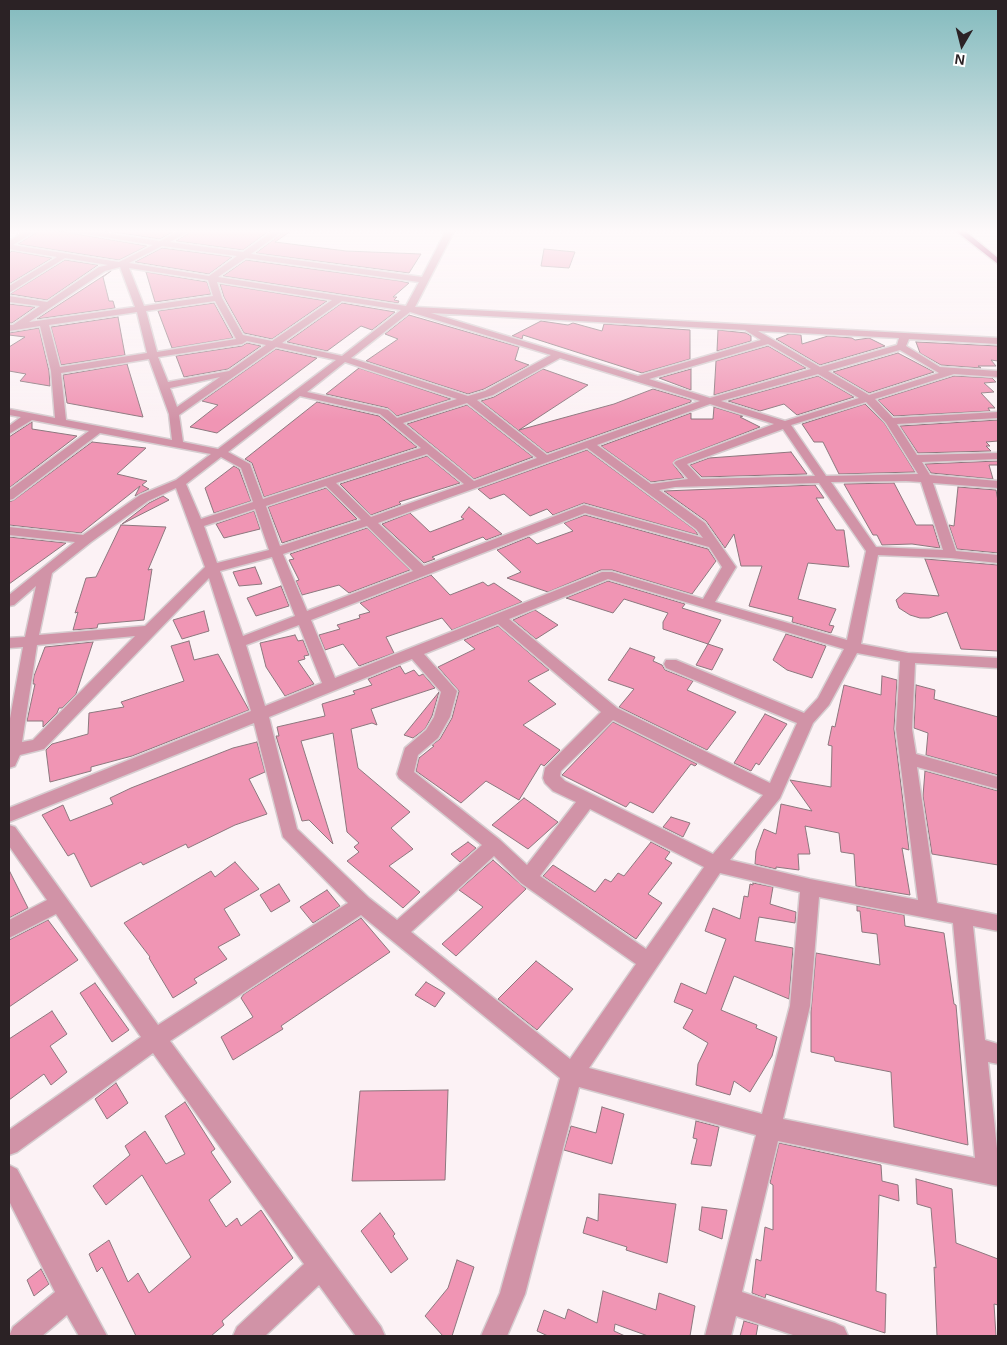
<!DOCTYPE html>
<style>
body{margin:0}
#map{position:relative;width:1007px;height:1345px;overflow:hidden;background:#fcf2f5;font-family:Helvetica,sans-serif}
canvas{display:block}
.frame{position:absolute;inset:0;border:10px solid #2b2225;pointer-events:none}
.north{position:absolute;left:937px;top:20px;width:50px;height:50px;-webkit-text-stroke:4px #fff;paint-order:stroke;rotate:188deg;font-size:14px;font-weight:700;line-height:20px;text-align:center;color:#2b2225}
.north::after{content:'';display:block;margin:auto;width:18px;height:22px;background:#2b2225;clip-path:polygon(50% 0,100% 100%,50% 72%,0 100%)}
</style>
<div id="map">
<canvas width="1007" height="1345"></canvas>
<div class="frame"></div>
<div class="north">N</div>
</div>
<script>
const context = document.querySelector('canvas').getContext('2d');
context.lineJoin = 'round';
function fill(path, color) {
  context.fillStyle = color;
  context.fill(path, 'evenodd');
}
function poly(rows) {
  const path = new Path2D();
  for (const r of rows) {
    path.moveTo(r[0], r[1]);
    for (let i = 2; i < r.length; i += 2) path.lineTo(r[i], r[i + 1]);
  }
  return path;
}
function stroke(path, color, width, dash) {
  context.strokeStyle = color;
  context.lineWidth = width;
  context.lineCap = dash ? 'butt' : 'round';
  context.setLineDash(dash || []);
  context.stroke(path);
}
const building = poly([
 [39,231,65,232,147,246,119,260,18,244,39,231],
 [106,231,174,231,160,239,106,231],
 [192,231,269,231,243,250,176,241,192,231],
 [285,231,291,231,275,242,346,251,421,254,409,273,256,253,285,231],
 [162,248,232,257,209,274,135,262,162,248],
 [544,249,575,252,569,268,541,266,544,249],
 [12,251,52,258,9,284,9,253,12,251],
 [65,260,98,265,47,300,10,294,65,260],
 [246,260,400,281,409,283,393,297,397,297,394,300,399,301,398,303,223,276,246,260],
 [111,271,103,277,109,301,113,301,115,308,37,319,111,271],
 [146,272,207,282,211,294,155,302,146,272],
 [220,284,327,301,272,339,244,333,224,297,220,284],
 [214,303,233,338,172,348,158,311,214,303],
 [342,303,395,312,372,330,361,326,327,351,287,342,342,303],
 [9,304,35,307,12,323,9,323,9,304],
 [409,315,519,347,515,360,529,365,484,389,468,394,366,361,398,339,385,334,409,315],
 [118,317,125,355,61,365,51,327,118,317],
 [541,321,568,325,573,323,602,331,604,324,690,330,690,359,642,373,523,335,522,339,512,336,541,321],
 [39,328,49,371,50,386,20,381,26,374,9,371,9,347,25,337,9,335,9,333,39,328],
 [718,330,746,333,751,336,751,341,717,351,718,330],
 [789,334,801,335,802,344,828,336,852,338,855,340,869,338,885,346,820,365,776,339,789,334],
 [916,342,998,346,998,361,991,360,996,366,978,366,981,368,941,365,920,353,916,342],
 [247,343,261,346,228,369,184,377,176,356,242,346,247,343],
 [768,346,806,368,714,395,716,361,768,346],
 [276,349,317,358,217,433,190,427,218,405,202,401,276,349],
 [898,353,934,372,869,393,833,372,898,353],
 [127,364,143,417,67,403,63,375,127,364],
 [359,368,451,399,397,416,388,408,326,394,359,368],
 [543,369,588,385,519,430,614,404,653,389,691,400,691,402,547,453,481,401,494,397,543,369],
 [691,369,691,390,659,378,691,369],
 [818,376,854,397,797,415,784,404,760,411,728,401,818,376],
 [954,376,992,378,996,382,984,383,994,392,981,393,995,408,988,408,990,411,894,416,878,400,954,376],
 [317,402,379,416,417,447,264,497,252,463,245,459,317,402],
 [865,404,885,424,915,472,839,474,823,442,814,442,802,424,865,404],
 [467,405,533,457,474,479,407,424,467,405],
 [714,407,743,416,740,417,760,427,675,460,673,464,684,478,651,482,601,446,691,413,691,419,713,419,714,407],
 [998,420,998,441,986,442,990,446,986,446,991,451,918,453,900,426,998,420],
 [32,422,32,429,77,436,9,488,9,437,32,422],
 [92,442,146,448,117,474,147,481,142,485,149,489,135,496,140,486,81,533,9,525,9,502,14,500,92,442],
 [587,450,695,530,698,535,584,503,553,515,547,509,530,516,504,494,490,499,478,489,587,450],
 [791,452,807,474,702,477,690,465,709,458,791,452],
 [427,456,460,483,399,502,401,504,371,515,340,484,427,456],
 [998,461,998,465,989,465,993,479,931,473,925,464,998,461],
 [234,466,239,469,251,501,214,513,205,488,234,466],
 [894,483,916,525,933,525,940,548,912,544,882,545,877,535,873,535,844,484,894,483],
 [815,485,824,498,816,498,836,530,844,530,849,567,808,563,798,599,836,609,829,625,834,626,831,633,792,622,793,617,749,606,762,566,741,566,734,534,725,548,706,521,664,491,815,485],
 [958,487,996,490,998,501,998,553,957,549,949,525,954,526,958,487],
 [326,488,357,519,282,543,268,507,326,488],
 [163,496,169,500,122,524,149,503,163,496],
 [469,507,502,534,486,540,483,537,432,557,435,559,424,563,382,524,410,513,430,532,464,519,461,517,469,507],
 [254,511,260,529,224,538,216,524,254,511],
 [585,515,708,549,716,561,692,594,612,570,601,570,548,592,507,578,521,572,497,550,529,537,537,544,573,531,564,523,585,515],
 [121,525,166,527,148,570,152,569,144,620,98,624,97,628,73,630,78,612,75,613,86,578,96,577,121,525],
 [367,528,410,570,349,593,339,585,302,595,296,581,299,580,289,560,294,559,290,554,367,528],
 [9,537,66,543,9,584,9,537],
 [925,559,998,565,998,651,961,649,947,612,929,618,920,618,910,615,899,608,896,600,904,593,939,596,925,559],
 [255,567,262,584,239,586,233,572,255,567],
 [431,575,450,595,483,582,488,586,494,583,522,602,452,630,442,618,386,637,394,653,359,666,343,644,325,650,319,635,340,629,337,625,360,618,359,615,370,612,360,603,431,575],
 [608,581,685,604,682,608,721,620,708,644,663,629,663,622,668,613,624,599,613,613,566,598,608,581],
 [281,586,289,606,256,616,247,598,281,586],
 [535,610,558,625,536,639,513,620,535,610],
 [204,611,209,631,182,639,173,620,204,611],
 [498,626,549,670,528,681,556,704,523,725,560,750,544,766,541,764,519,800,486,781,461,803,416,771,419,758,434,746,432,745,440,739,452,718,459,691,438,667,475,649,464,640,498,626],
 [786,634,826,646,812,678,787,670,773,660,786,634],
 [295,635,298,641,303,640,309,655,304,656,305,659,298,661,314,684,285,696,266,667,260,643,295,635],
 [189,641,194,660,218,654,249,710,132,756,91,767,91,771,50,782,46,750,52,744,88,734,89,713,124,707,121,702,184,681,171,646,189,641],
 [93,642,76,694,62,708,59,708,57,713,43,727,43,721,27,721,35,684,33,684,34,676,45,647,93,642],
 [708,644,723,649,712,670,696,665,708,644],
 [630,648,655,657,653,661,662,665,665,670,693,681,687,690,736,712,707,750,619,707,634,689,608,680,630,648],
 [400,666,405,674,414,670,419,676,423,674,435,688,371,709,377,725,372,723,351,729,358,768,410,812,391,828,413,849,389,866,420,892,403,908,347,861,359,852,354,847,359,843,347,832,333,733,301,741,333,844,309,820,302,821,276,736,279,736,277,727,325,716,322,704,355,694,353,691,372,685,368,679,400,666],
 [882,676,897,680,894,729,909,850,902,848,910,895,856,886,854,854,841,852,839,833,829,831,805,826,810,854,798,854,799,870,776,867,776,869,755,864,756,851,764,829,776,834,781,804,812,811,790,780,831,787,832,746,828,745,832,726,835,727,844,685,881,695,882,676],
 [916,685,935,690,934,699,998,717,998,775,926,755,928,733,914,728,916,685],
 [439,692,432,716,425,729,413,738,404,735,439,692],
 [765,714,787,724,759,765,756,763,751,771,734,763,765,714],
 [613,722,697,764,695,766,691,764,653,813,630,802,626,807,562,775,613,722],
 [257,742,265,772,249,779,267,814,235,825,188,848,186,844,143,865,141,862,91,887,74,853,68,856,42,815,63,805,70,821,113,804,110,798,131,788,233,748,257,742],
 [925,771,998,791,998,865,932,854,923,796,925,771],
 [524,798,558,822,528,849,492,825,524,798],
 [671,817,690,823,683,837,663,827,671,817],
 [468,842,476,848,460,862,451,854,468,842],
 [651,842,670,852,665,859,672,863,648,894,662,903,636,939,543,876,553,865,595,892,605,879,611,882,618,873,624,876,651,842],
 [493,860,526,889,456,956,442,944,483,907,459,890,493,860],
 [235,862,259,889,224,909,240,935,218,947,227,959,194,979,197,983,173,998,149,958,150,957,124,923,211,871,215,877,235,862],
 [9,870,28,908,9,918,9,870],
 [753,883,773,887,770,904,796,912,795,923,759,917,755,941,793,948,789,999,734,976,721,1010,757,1025,756,1028,777,1037,772,1056,750,1092,734,1081,730,1095,696,1085,698,1064,708,1043,683,1028,693,1010,674,1002,681,983,706,994,726,939,705,931,713,908,740,919,744,896,748,897,750,884,753,885,753,883],
 [279,884,290,901,271,912,260,895,279,884],
 [327,890,340,906,313,923,300,907,327,890],
 [857,906,904,915,905,926,944,933,954,1004,956,1005,968,1145,894,1127,891,1072,835,1061,834,1057,811,1052,811,1011,816,953,880,965,877,934,862,932,860,911,857,911,857,906],
 [361,918,390,952,281,1026,283,1029,233,1060,221,1037,253,1017,241,998,244,994,361,918],
 [48,920,78,960,9,1007,9,940,48,920],
 [536,961,573,989,537,1030,498,999,536,961],
 [426,982,445,993,435,1007,415,995,426,982],
 [95,983,129,1030,112,1042,80,993,95,983],
 [52,1011,67,1034,50,1046,67,1072,51,1085,44,1074,9,1100,9,1039,52,1011],
 [116,1083,128,1103,107,1119,95,1099,116,1083],
 [448,1090,445,1180,352,1181,360,1091,448,1090],
 [185,1102,215,1149,211,1152,231,1182,209,1200,226,1227,237,1218,241,1226,261,1210,293,1258,222,1321,224,1325,211,1336,136,1336,102,1267,97,1272,89,1254,109,1240,128,1282,138,1273,149,1293,191,1257,142,1175,106,1205,93,1186,130,1155,125,1146,145,1131,166,1164,185,1154,165,1116,185,1102],
 [602,1107,624,1114,612,1164,564,1150,571,1126,596,1133,602,1107],
 [696,1121,719,1127,711,1166,691,1164,697,1139,693,1138,696,1121],
 [779,1143,881,1165,882,1181,898,1185,899,1201,879,1195,876,1291,886,1294,885,1333,766,1294,765,1298,752,1293,756,1259,761,1261,765,1227,773,1230,773,1185,770,1183,779,1143],
 [916,1179,952,1189,956,1243,998,1259,998,1305,994,1304,996,1336,937,1336,934,1267,936,1268,931,1208,917,1204,916,1179],
 [599,1194,676,1204,667,1263,626,1250,627,1247,583,1233,587,1217,598,1221,599,1194],
 [702,1207,727,1210,722,1239,699,1230,702,1207],
 [380,1213,395,1234,393,1236,408,1259,391,1273,361,1231,380,1213],
 [457,1260,474,1267,452,1336,443,1336,425,1316,448,1288,457,1260],
 [41,1269,49,1284,34,1296,27,1280,41,1269],
 [603,1291,656,1310,659,1293,695,1306,690,1336,648,1336,615,1324,614,1331,625,1336,548,1336,537,1331,544,1310,565,1319,568,1309,597,1323,603,1291],
 [744,1321,758,1325,756,1336,740,1336,744,1321]
]);
const minor = poly([
 [26,231,36,231,13,245,119,262,153,245,67,231,90,231,160,241,179,231,190,231,170,242,243,252,273,231,283,231,251,254,422,277,446,231,454,231,415,307,998,338,998,344,909,339,906,346,940,367,998,371,998,377,954,374,875,399,893,418,998,412,998,418,897,424,917,455,998,453,998,459,922,462,930,475,998,481,998,488,933,483,956,551,998,555,998,563,951,558,878,555,861,644,908,653,998,658,998,668,915,663,912,729,916,754,998,777,998,789,917,767,937,903,998,915,998,931,973,926,985,1040,998,1044,998,1064,988,1062,998,1158,998,1186,778,1141,742,1292,835,1323,844,1327,848,1336,796,1336,736,1316,731,1336,705,1336,756,1135,579,1087,525,1294,507,1336,481,1336,500,1293,560,1078,361,915,170,1041,381,1327,385,1336,356,1336,319,1285,265,1336,233,1336,237,1327,304,1264,153,1053,17,1152,9,1155,9,1130,141,1037,56,914,9,938,9,920,47,900,9,846,9,825,15,827,158,1025,348,903,283,837,254,723,9,822,9,808,251,711,209,578,44,749,20,755,15,766,9,768,9,724,23,647,9,648,9,638,25,637,36,586,14,605,9,606,9,595,75,542,9,535,9,527,83,535,140,495,176,480,211,454,100,433,13,499,9,500,9,490,89,431,32,420,9,434,9,426,21,417,9,415,9,409,55,418,51,371,40,326,9,331,9,325,13,325,40,306,9,302,9,296,47,302,99,267,108,265,65,258,9,293,9,286,57,257,9,249,9,241,26,231],
 [162,246,237,256,209,276,129,263,162,246],
 [246,258,419,282,406,306,218,277,246,258],
 [120,267,135,307,29,322,105,271,120,267],
 [129,268,208,280,213,296,144,306,129,268],
 [217,282,332,300,272,341,243,335,222,298,217,282],
 [215,301,236,339,157,352,146,311,215,301],
 [342,301,401,310,342,356,282,343,342,301],
 [137,312,147,353,60,367,49,325,137,312],
 [410,312,551,355,485,391,468,396,351,358,410,312],
 [431,313,745,330,761,340,638,376,431,313],
 [758,331,899,338,897,345,820,367,758,331],
 [247,341,266,345,229,371,168,382,158,357,242,344,247,341],
 [768,344,811,369,710,398,649,379,768,344],
 [276,347,336,360,218,449,183,442,179,415,276,347],
 [900,350,939,373,869,395,828,371,900,350],
 [560,358,700,401,547,455,477,400,493,395,560,358],
 [149,359,169,414,172,440,66,420,61,373,149,359],
 [345,362,457,399,397,418,388,410,307,392,345,362],
 [818,374,859,398,785,421,721,401,818,374],
 [220,377,177,407,170,388,220,377],
 [300,396,380,414,421,448,263,499,250,464,228,452,300,396],
 [866,402,886,423,918,474,826,476,791,425,866,402],
 [467,403,537,458,474,481,403,423,467,403],
 [710,404,774,424,676,461,674,463,688,479,651,484,597,445,710,404],
 [783,429,815,476,701,479,687,464,783,429],
 [587,448,696,529,703,538,584,505,424,566,378,523,587,448],
 [427,454,464,484,371,517,336,483,427,454],
 [221,457,241,468,253,502,201,519,186,484,221,457],
 [906,481,921,482,943,550,876,547,831,482,906,481],
 [819,483,866,551,847,640,715,602,736,567,705,523,659,490,675,487,819,483],
 [326,486,361,520,280,546,266,506,326,486],
 [176,488,205,567,145,626,39,635,52,573,91,542,148,501,176,488],
 [255,509,269,550,217,563,204,526,255,509],
 [585,513,709,547,722,567,703,599,612,572,602,572,335,678,311,620,585,513],
 [367,526,413,571,307,611,283,554,367,526],
 [272,557,295,616,243,636,220,571,272,557],
 [608,579,844,649,818,698,804,713,676,660,666,660,664,664,666,668,797,723,770,783,617,708,509,619,608,579],
 [498,624,601,712,545,768,543,778,545,783,553,791,576,802,527,865,500,840,414,772,418,755,438,738,450,717,457,691,424,654,498,624],
 [299,625,322,683,265,706,246,645,299,625],
 [135,636,33,740,22,742,37,645,135,636],
 [857,653,900,661,896,729,918,900,810,879,730,860,780,798,813,723,829,705,857,653],
 [412,659,441,692,434,717,426,730,405,748,397,774,399,778,482,845,397,920,369,898,297,829,269,717,412,659],
 [613,720,763,795,713,854,565,781,560,776,561,771,613,720],
 [590,809,704,867,646,949,540,876,590,809],
 [494,856,521,883,636,964,570,1059,411,932,494,856],
 [720,873,800,892,790,1006,762,1114,589,1068,720,873],
 [819,897,953,923,975,1158,783,1119,810,1006,819,897],
 [9,1165,17,1169,107,1336,79,1336,67,1315,42,1336,9,1336,13,1327,55,1292,9,1201,9,1165]
]);
const highway = poly([
 [956,231,965,231,998,258,998,264,956,231]
]);
fill(building, '#f095b4');
stroke(building, '#8d777e', 1);
stroke(minor, '#d6cdd0', 3);
stroke(highway, '#d6cdd0', 3);
fill(minor, '#d193a7');
fill(highway, '#950651');
const sky = context.createLinearGradient(0, 0, 0, 420);
sky.addColorStop(0, '#82babd');
sky.addColorStop(0.55, '#fef9fa');
sky.addColorStop(1, '#fef9fa00');
context.fillStyle = sky;
context.fillRect(0, 0, 1007, 420);
</script>
